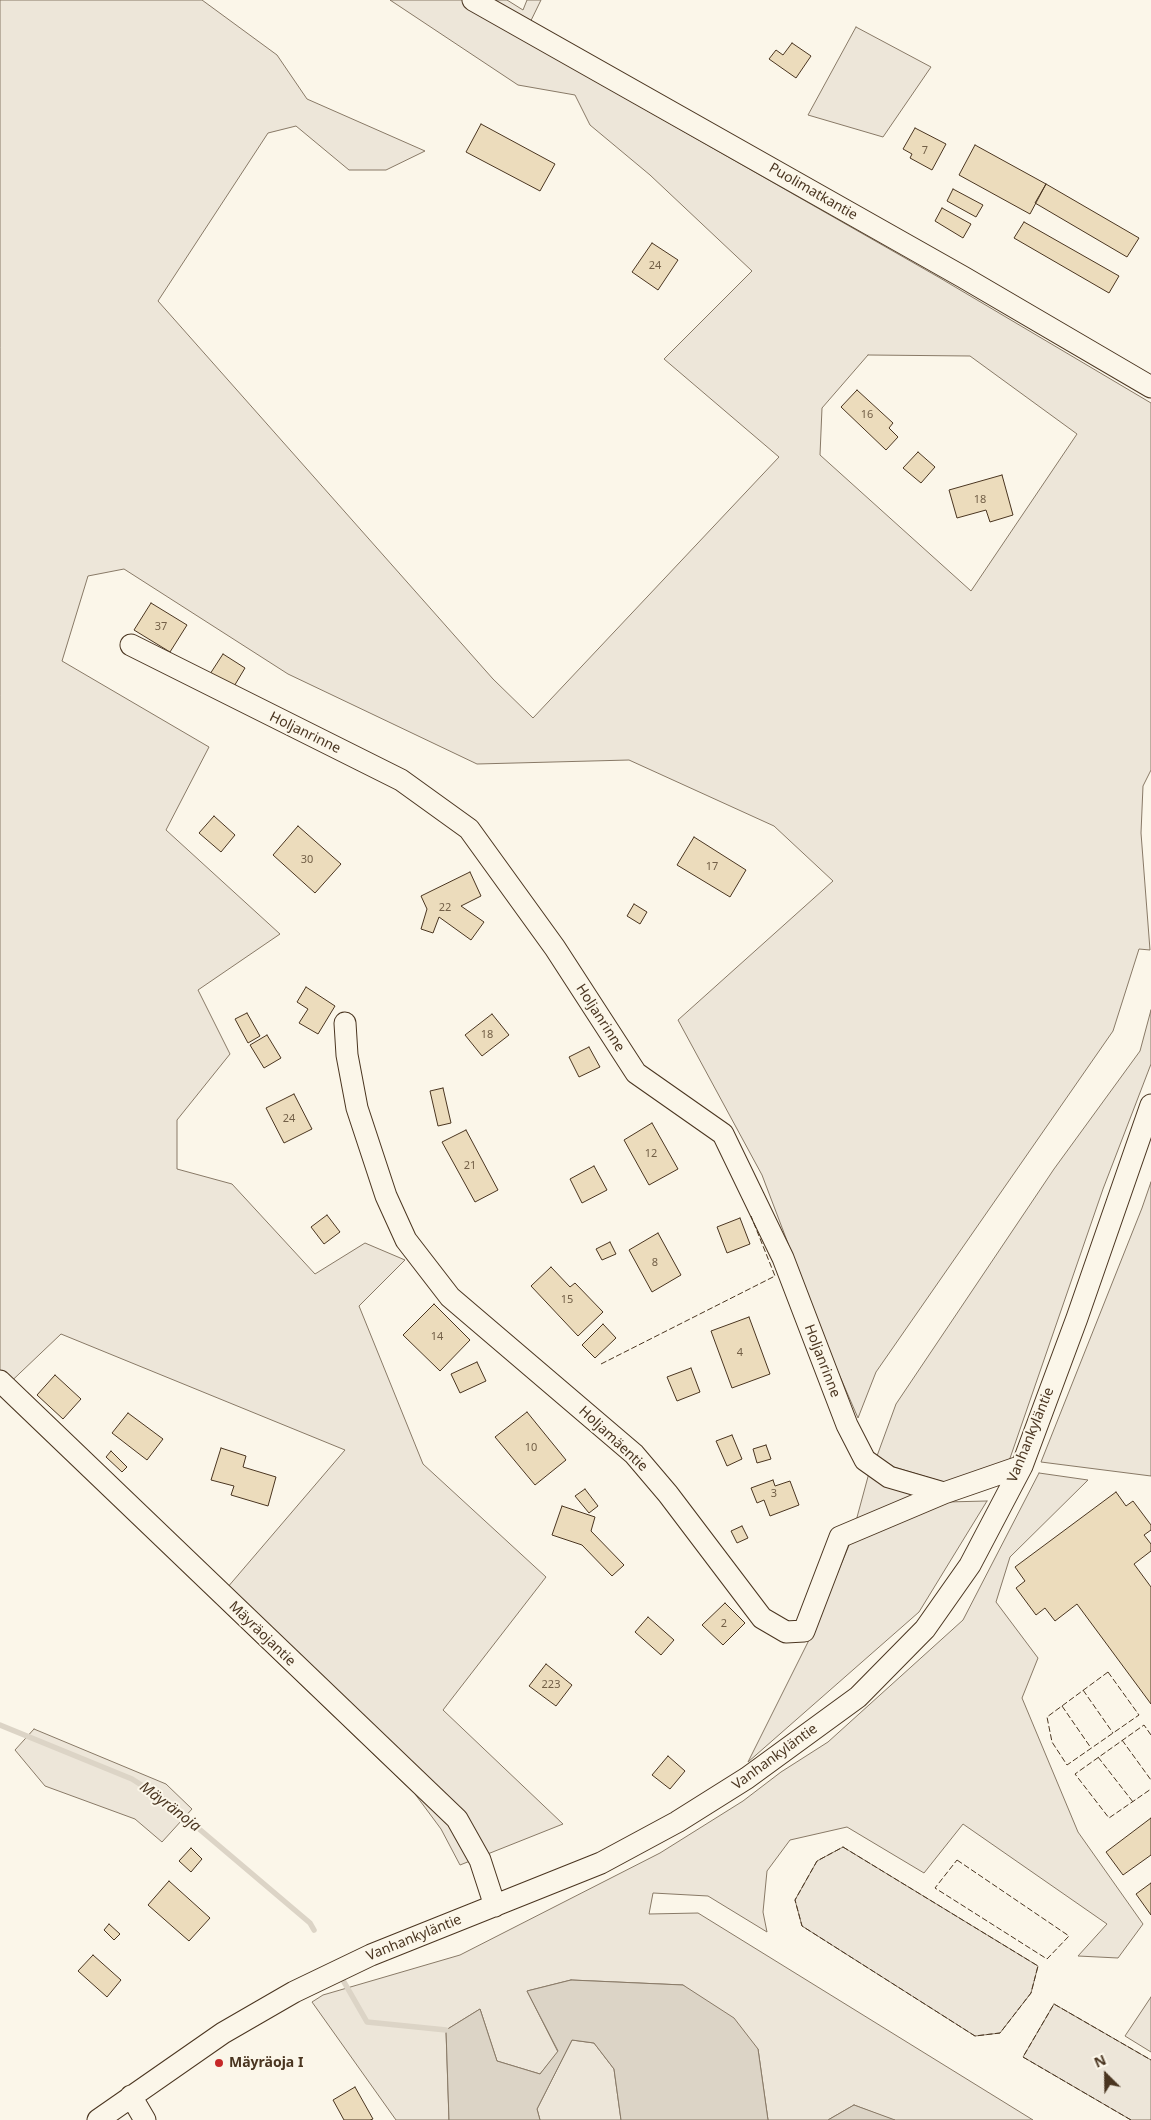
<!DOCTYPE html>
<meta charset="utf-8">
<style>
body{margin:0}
#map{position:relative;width:1151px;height:2120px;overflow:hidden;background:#fbf6e9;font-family:"Noto Sans",sans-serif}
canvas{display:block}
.north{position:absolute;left:1081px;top:2050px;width:50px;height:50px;-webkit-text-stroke:4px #fbf6e9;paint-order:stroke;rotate:337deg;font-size:14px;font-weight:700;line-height:20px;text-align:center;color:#4a3520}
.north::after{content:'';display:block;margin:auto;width:18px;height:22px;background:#4a3520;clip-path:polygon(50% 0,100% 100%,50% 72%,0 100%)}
</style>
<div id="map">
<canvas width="1151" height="2120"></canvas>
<div class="north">N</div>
</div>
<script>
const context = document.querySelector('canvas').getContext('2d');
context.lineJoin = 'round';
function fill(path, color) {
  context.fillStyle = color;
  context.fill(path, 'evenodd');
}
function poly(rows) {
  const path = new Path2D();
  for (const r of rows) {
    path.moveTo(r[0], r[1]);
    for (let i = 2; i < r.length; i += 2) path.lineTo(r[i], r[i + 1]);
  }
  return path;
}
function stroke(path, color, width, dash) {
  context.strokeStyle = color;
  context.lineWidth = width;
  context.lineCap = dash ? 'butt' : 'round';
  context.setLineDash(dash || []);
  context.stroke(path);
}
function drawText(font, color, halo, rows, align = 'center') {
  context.font = font + ' "Noto Sans",sans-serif';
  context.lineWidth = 4;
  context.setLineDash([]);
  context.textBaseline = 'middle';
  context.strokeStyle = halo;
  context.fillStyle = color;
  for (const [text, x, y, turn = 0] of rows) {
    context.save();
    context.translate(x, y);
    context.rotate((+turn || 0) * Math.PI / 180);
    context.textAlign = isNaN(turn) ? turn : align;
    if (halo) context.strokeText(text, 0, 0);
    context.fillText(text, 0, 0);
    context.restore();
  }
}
const green = poly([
 [0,0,202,0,277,55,307,99,425,151,386,170,349,170,296,126,268,133,158,301,493,679,533,718,779,457,664,359,752,271,650,175,590,125,575,95,518,85,390,0,507,0,523,10,527,0,541,0,522,39,940,278,1151,403,1151,770,1143,786,1141,833,1150,950,1139,949,1113,1031,876,1372,858,1418,829,1351,762,1175,678,1020,833,881,774,826,629,760,477,764,288,674,124,569,88,576,62,661,209,747,166,830,280,934,198,990,230,1054,177,1120,177,1169,232,1184,315,1274,365,1243,405,1260,359,1306,423,1464,546,1577,443,1710,563,1824,460,1865,441,1829,415,1794,215,1602,345,1450,61,1334,0,1392,0,0],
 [868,355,970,356,1077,434,971,591,820,455,822,408,868,355],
 [856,27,931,67,883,137,808,115,856,27],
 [1151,1010,1151,1064,1103,1189,1008,1464,947,1483,894,1467,877,1456,896,1404,1054,1169,1140,1051,1151,1010],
 [1151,1182,1151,1476,1041,1462,1142,1208,1151,1182],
 [869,1473,923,1494,856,1521,869,1473],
 [1039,1473,1088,1480,1010,1557,996,1602,1038,1658,1022,1698,1078,1832,1143,1924,1118,1958,1078,1956,1107,1924,963,1824,924,1873,847,1827,790,1840,767,1871,763,1912,767,1932,708,1896,653,1893,649,1914,698,1913,1033,2120,893,2120,854,2105,828,2120,768,2120,758,2049,683,1985,571,1980,527,1991,558,2052,540,2074,497,2061,480,2009,446,2030,449,2120,396,2120,312,2002,323,1995,460,1955,660,1853,743,1801,781,1772,828,1742,963,1620,1039,1473],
 [987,1501,919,1612,748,1762,812,1634,850,1543,946,1502,987,1501],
 [34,1729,166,1784,192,1809,162,1842,135,1819,45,1786,15,1750,34,1729],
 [843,1847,1038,1966,1031,1993,1000,2033,975,2036,802,1926,795,1900,817,1861,843,1847],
 [1151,1997,1151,2052,1125,2036,1151,1997],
 [1054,2004,1151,2060,1151,2120,1131,2120,1023,2057,1054,2004],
 [572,2040,594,2043,614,2069,621,2120,540,2120,537,2109,572,2040]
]);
const water = poly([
 [571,1980,683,1985,734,2018,758,2049,768,2120,621,2120,614,2069,594,2043,572,2040,537,2109,540,2120,449,2120,446,2030,480,2009,497,2061,540,2074,558,2051,527,1991,571,1980],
 [854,2105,895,2120,828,2120,854,2105]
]);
const stream = poly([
 [0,1725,132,1779,165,1800,310,1923,314,1930],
 [344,1982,367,2022,446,2030]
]);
const building = poly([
 [792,43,811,56,796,78,769,59,776,50,783,55,792,43],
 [481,124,555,164,540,191,466,152,481,124],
 [915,128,946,144,932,170,910,158,912,154,903,149,915,128],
 [975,145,1046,184,1030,214,959,175,975,145],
 [1046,184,1139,238,1127,257,1035,203,1046,184],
 [953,189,983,205,976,217,947,201,953,189],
 [942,208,971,224,963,238,935,221,942,208],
 [1024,222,1119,276,1109,293,1014,238,1024,222],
 [652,243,678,260,658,290,632,272,652,243],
 [857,390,893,423,889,428,898,437,886,450,841,407,857,390],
 [918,452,935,467,921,483,903,468,918,452],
 [1002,475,1013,515,990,522,986,510,957,518,949,490,1002,475],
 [151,603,187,625,170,652,134,630,151,603],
 [223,654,245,668,233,688,210,674,223,654],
 [214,816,235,835,221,852,199,833,214,816],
 [298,826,341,864,315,893,273,855,298,826],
 [694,837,746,870,730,897,677,865,694,837],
 [470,872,481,896,461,906,484,922,471,940,439,917,433,933,421,929,427,909,421,896,470,872],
 [634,904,647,912,640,924,627,916,634,904],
 [306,987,335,1006,318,1034,299,1023,308,1009,297,1002,306,987],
 [247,1013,260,1036,248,1043,235,1019,247,1013],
 [492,1014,509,1035,482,1056,465,1035,492,1014],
 [267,1035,281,1058,264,1068,250,1045,267,1035],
 [589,1047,600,1067,579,1077,569,1057,589,1047],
 [443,1088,451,1123,438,1126,430,1091,443,1088],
 [294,1094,312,1129,284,1143,266,1108,294,1094],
 [652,1123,678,1169,649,1185,624,1140,652,1123],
 [466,1130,498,1190,475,1202,442,1142,466,1130],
 [594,1166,607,1190,582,1203,570,1179,594,1166],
 [327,1215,340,1232,324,1244,311,1227,327,1215],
 [740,1218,750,1244,727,1253,717,1227,740,1218],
 [658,1233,681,1275,652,1292,629,1250,658,1233],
 [610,1242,616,1254,602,1260,596,1249,610,1242],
 [551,1267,570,1287,575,1283,603,1312,578,1336,531,1286,551,1267],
 [434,1304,470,1340,440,1371,403,1335,434,1304],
 [749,1317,770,1374,732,1388,711,1331,749,1317],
 [603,1324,616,1338,595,1358,582,1345,603,1324],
 [477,1362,486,1381,460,1393,451,1374,477,1362],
 [691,1368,700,1392,677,1401,667,1377,691,1368],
 [55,1375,81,1399,63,1419,37,1395,55,1375],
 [527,1412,566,1460,535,1485,495,1437,527,1412],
 [128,1413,163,1439,147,1460,112,1433,128,1413],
 [732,1435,742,1459,727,1466,716,1441,732,1435],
 [766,1445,771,1459,757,1463,753,1449,766,1445],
 [221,1448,246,1456,243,1467,276,1477,268,1506,231,1495,234,1486,211,1480,221,1448],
 [111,1451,127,1467,122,1472,106,1457,111,1451],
 [773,1480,775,1486,790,1481,799,1505,770,1516,764,1500,757,1503,751,1488,773,1480],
 [585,1489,598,1506,589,1513,575,1496,585,1489],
 [1116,1492,1126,1506,1133,1501,1151,1525,1151,1530,1144,1535,1151,1544,1151,1551,1134,1564,1151,1587,1151,1704,1077,1604,1055,1621,1045,1608,1036,1615,1016,1588,1025,1581,1015,1567,1116,1492],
 [562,1506,595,1517,591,1531,624,1565,612,1576,582,1545,552,1535,562,1506],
 [742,1526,748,1538,737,1543,731,1531,742,1526],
 [725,1603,745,1623,723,1645,702,1625,725,1603],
 [648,1617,674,1640,661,1655,635,1632,648,1617],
 [546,1664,572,1685,556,1706,529,1686,546,1664],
 [668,1756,685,1771,670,1789,652,1775,668,1756],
 [1151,1818,1151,1855,1123,1875,1106,1852,1151,1818],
 [191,1848,202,1859,191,1872,179,1861,191,1848],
 [169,1881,210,1918,189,1941,148,1905,169,1881],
 [1151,1883,1151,1915,1136,1894,1151,1883],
 [109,1924,120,1934,114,1940,104,1930,109,1924],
 [93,1955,121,1980,107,1997,78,1971,93,1955],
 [355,2087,373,2119,370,2120,344,2120,333,2100,355,2087]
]);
const minor = poly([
 [473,0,963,277,1151,387],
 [131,645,401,780,469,829,555,948,636,1073,723,1134,783,1258,847,1425,865,1460,889,1477,944,1493],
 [345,1023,347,1055,357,1108,386,1196,406,1240,450,1297,634,1454,668,1494,762,1618,786,1632,804,1631,840,1537,944,1493,1022,1466],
 [0,1381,457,1819,480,1860,495,1906],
 [131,2096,145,2120],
 [98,2120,223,2033,294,1992,371,1955,601,1863,677,1822,747,1778,858,1697,925,1629,970,1565,1022,1466,1077,1318,1151,1105]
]);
const fence = poly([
 [601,1364,775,1276,751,1216],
 [1108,1672,1139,1715,1067,1765,1052,1742,1047,1717,1108,1672],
 [1083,1690,1113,1733],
 [1062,1706,1091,1748],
 [1151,1735,1144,1725,1075,1774,1109,1818,1151,1789],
 [1122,1740,1151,1780],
 [1098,1757,1133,1802],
 [843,1847,1038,1966,1031,1993,1000,2033,975,2036,802,1926,795,1900,817,1861,843,1847],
 [957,1860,1069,1936,1047,1959,935,1888,957,1860],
 [1131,2120,1023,2057,1054,2004,1151,2060]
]);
const markers = [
 [219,2063,5,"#c62828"]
];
const numberNames = [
 ["7",925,151],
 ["24",655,266],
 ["16",867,415],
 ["18",980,500],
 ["37",161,627],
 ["30",307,860],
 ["17",712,867],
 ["22",445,908],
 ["18",487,1035],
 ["24",289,1119],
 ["12",651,1154],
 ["21",470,1166],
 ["8",655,1263],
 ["15",567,1300],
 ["14",437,1337],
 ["4",740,1353],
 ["10",531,1448],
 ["3",774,1494],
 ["2",724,1624],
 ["223",551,1685]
];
const streetNames = [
 ["Puolimatkantie",813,192,30],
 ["Holjanrinne",305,733,26],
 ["Holjanrinne",600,1018,57],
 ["Holjanrinne",822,1361,69],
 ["Vanhankyläntie",1031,1435,-68],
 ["Holjamäentie",613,1439,43],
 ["Mäyräojantie",262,1634,44],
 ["Vanhankyläntie",775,1757,-36],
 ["Vanhankyläntie",414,1938,-22]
];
const poiNames = [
 ["Mäyräoja I",229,2063]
];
const waterNames = [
 ["Mäyränoja",170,1807,37]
];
fill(green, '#ede6d9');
stroke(green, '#887966', 1);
fill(water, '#dcd4c6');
stroke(water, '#887966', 1);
stroke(stream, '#dcd4c6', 5.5);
fill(building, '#ecdcbc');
stroke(building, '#4a3520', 1);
stroke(minor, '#4a3520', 23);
stroke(minor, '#fbf6e9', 21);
stroke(fence, '#4a3520', 1, [6, 2.5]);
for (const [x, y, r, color] of markers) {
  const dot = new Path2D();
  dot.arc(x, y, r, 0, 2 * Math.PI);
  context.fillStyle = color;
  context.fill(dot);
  stroke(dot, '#fbf6e9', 2);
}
drawText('11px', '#725f47', null, numberNames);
drawText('14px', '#4a3520', '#fbf6e9', streetNames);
drawText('bold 14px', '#4a3520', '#fbf6e9', poiNames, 'left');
drawText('italic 15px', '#4a3520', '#fbf6e9', waterNames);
</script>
